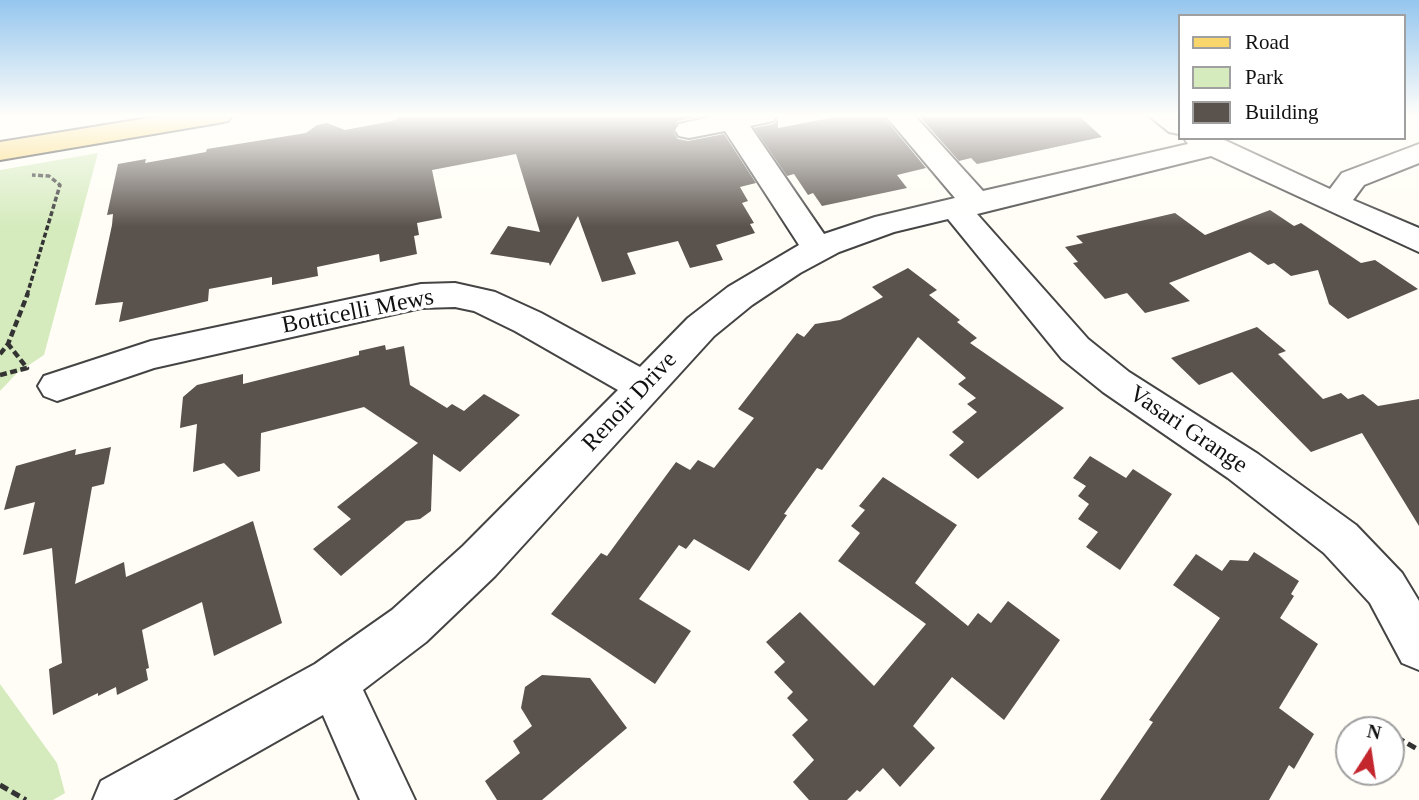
<!DOCTYPE html>
<style>
body{margin:0}
#map{position:relative;width:1419px;height:800px;overflow:hidden;background:#fffdf5;font-family:"Times New Roman",serif}
canvas{display:block}
.legend{position:absolute;left:1178px;top:14px;width:228px;height:126px;box-sizing:border-box;background:#fff;border:2px solid #a0a0a0;margin:0;padding:9px 12px;list-style:none;font-size:21px;color:#111}
.legend li{display:flex;align-items:center;gap:14px;height:35px}
.legend b{width:35px;border:2px solid #a0a0a0}
.north{position:absolute;left:1335px;top:716px;width:70px;height:70px;box-sizing:border-box;background:#fff;border:2px solid #a0a0a0;border-radius:50%;rotate:12deg;font-size:19px;font-weight:700;line-height:28px;text-align:center;color:#111}
.north::after{content:'';display:block;margin:auto;width:24px;height:32px;background:#c4262e;clip-path:polygon(50% 0,100% 100%,50% 72%,0 100%)}
</style>
<div id="map">
<canvas width="1419" height="800"></canvas>
<ul class="legend">
<li><b style="height:9px;background:#f9d66b"></b>Road</li>
<li><b style="height:19px;background:#d5ebbd"></b>Park</li>
<li><b style="height:19px;background:#5a524d"></b>Building</li>
</ul>
<div class="north">N</div>
</div>
<script>
const context = document.querySelector('canvas').getContext('2d');
context.lineJoin = 'round';
function fill(path, color) {
  context.fillStyle = color;
  context.fill(path, 'evenodd');
}
function poly(rows) {
  const path = new Path2D();
  for (const r of rows) {
    path.moveTo(r[0], r[1]);
    for (let i = 2; i < r.length; i += 2) path.lineTo(r[i], r[i + 1]);
  }
  return path;
}
function stroke(path, color, width, dash) {
  context.strokeStyle = color;
  context.lineWidth = width;
  context.lineCap = dash ? 'butt' : 'round';
  context.setLineDash(dash || []);
  context.stroke(path);
}
function drawText(font, color, halo, rows, align = 'center') {
  context.font = font + ' "Times New Roman",serif';
  context.lineWidth = 7;
  context.setLineDash([]);
  context.textBaseline = 'middle';
  context.strokeStyle = halo;
  context.fillStyle = color;
  for (const [text, x, y, turn = 0] of rows) {
    context.save();
    context.translate(x, y);
    context.rotate((+turn || 0) * Math.PI / 180);
    context.textAlign = isNaN(turn) ? turn : align;
    if (halo) context.strokeText(text, 0, 0);
    context.fillText(text, 0, 0);
    context.restore();
  }
}
const green = poly([
 [98,153,44,355,17,373,0,391,0,170],
 [0,684,57,763,65,793,53,800,0,800]
]);
const building = poly([
 [397,115,708,115,678,121,673,131,678,139,688,141,724,134,756,183,740,187,748,201,742,203,754,223,750,224,755,233,716,245,723,260,690,268,678,241,627,253,636,274,602,282,578,216,550,266,549,263,490,254,508,226,540,232,516,154,432,170,442,218,417,223,419,235,414,236,417,254,380,262,379,254,317,267,318,276,272,285,272,277,209,289,208,301,119,322,123,302,95,305,112,225,113,214,107,215,118,164,146,159,145,163,206,152,207,149,306,133,317,125,327,123,345,130,392,121,398,119],
 [846,115,882,115,926,168,897,175,907,188,822,206,813,193,808,195,794,174,787,176,754,128,774,124,778,119,778,128],
 [918,115,1078,115,1102,137,977,164,971,158,959,161],
 [1270,210,1294,226,1301,223,1361,263,1375,260,1418,289,1348,319,1329,304,1318,270,1291,276,1274,263,1268,265,1250,252,1169,283,1190,301,1145,313,1127,293,1105,299,1073,263,1078,262,1065,247,1083,243,1076,236,1175,213,1205,235],
 [908,268,937,290,929,295,960,320,957,322,977,338,970,343,1064,408,978,479,949,455,964,442,952,432,977,412,967,404,976,398,958,384,966,378,918,337,822,470,817,468,784,514,787,515,749,571,694,539,686,549,679,545,639,599,691,631,655,684,551,614,601,553,607,556,676,462,690,470,698,460,714,468,754,418,738,409,797,333,804,337,815,324,840,320,883,297,872,287],
 [1257,327,1286,351,1278,354,1323,399,1341,393,1348,399,1363,394,1378,406,1419,399,1419,526,1362,433,1311,452,1232,372,1199,385,1171,358],
 [385,345,386,350,404,346,410,385,447,408,452,404,464,411,484,394,520,415,460,472,433,454,431,511,420,519,406,521,341,576,313,549,351,519,337,507,418,443,364,407,261,433,260,471,238,477,224,463,193,472,197,424,180,428,183,397,197,385,243,374,243,384,359,355,359,351],
 [111,447,104,484,92,487,75,584,124,562,126,577,253,521,282,623,214,656,202,602,142,630,149,668,146,669,148,680,117,695,116,687,98,696,98,693,53,715,49,669,62,663,52,548,23,555,35,502,4,510,16,466,76,449,75,455],
 [1090,456,1126,478,1133,469,1172,494,1120,570,1086,547,1098,532,1078,519,1089,504,1078,496,1086,486,1073,478],
 [883,477,957,525,915,583,968,626,978,613,991,623,1008,601,1060,640,1004,720,952,677,913,726,935,748,900,787,883,768,860,792,857,790,847,800,809,800,793,782,814,760,792,735,808,720,787,698,793,692,774,672,785,662,766,642,800,612,874,686,926,624,838,561,860,533,851,526,865,510,859,506],
 [1254,552,1299,581,1291,594,1294,596,1280,618,1318,644,1279,708,1314,734,1294,769,1289,765,1269,800,1100,800,1153,722,1149,720,1220,618,1173,585,1196,554,1222,571,1230,560,1248,561],
 [542,675,590,678,627,728,542,800,497,800,485,781,520,753,513,741,532,726,521,708,525,687]
]);
const pathFar2 = poly([
 [27,295,60,185,49,176,32,175]
]);
const pathFar1 = poly([
 [0,354,8,344,28,293],
 [0,375,27,368,8,344]
]);
const path = poly([
 [1396,737,1419,750],
 [0,785,26,800]
]);
const minor = poly([
 [721,115,777,115,773,121,750,126,824,234,875,217,955,198,885,115,914,115,983,191,1188,144,1184,138,1220,138,1330,189,1342,173,1419,144,1419,163,1364,185,1353,200,1419,228,1419,252,1211,156,977,214,1088,339,1129,372,1258,454,1356,525,1402,573,1419,601,1419,670,1402,663,1370,603,1324,553,1228,478,1103,392,1062,359,948,219,894,232,839,252,800,273,752,305,714,336,495,576,426,642,363,690,415,800,360,800,323,715,173,800,93,800,101,781,315,664,392,610,463,546,618,390,515,331,474,311,455,307,421,308,154,368,57,401,44,396,38,386,44,376,151,341,421,284,455,283,495,292,541,313,640,367,688,318,728,287,799,245,725,131,689,138,679,136,675,130,679,124,721,115],
 [1148,115,1179,115,1179,134,1169,132,1148,115]
]);
const major = poly([
 [167,115,232,115,228,121,218,123,0,160,0,142,167,115]
]);
const streetNames = [
 ["Botticelli Mews",358,312,-11],
 ["Renoir Drive",630,402,-47],
 ["Vasari Grange",1188,430,34]
];
fill(green, '#d5ebbd');
fill(building, '#5a524d');
stroke(minor, '#444', 4);
stroke(major, '#222', 4);
stroke(pathFar2, '#333', 3.5, [5, 2.5]);
stroke(pathFar1, '#333', 4.5, [7, 3.5]);
stroke(path, '#333', 5, [9, 4.5]);
fill(minor, '#fff');
fill(major, '#f9d66b');
const sky = context.createLinearGradient(0, 0, 0, 227);
sky.addColorStop(0, '#95c6ee');
sky.addColorStop(0.51, '#fffefa');
sky.addColorStop(1, '#fffefa00');
context.fillStyle = sky;
context.fillRect(0, 0, 1419, 227);
drawText('24px', '#111', '#fff', streetNames);
</script>
